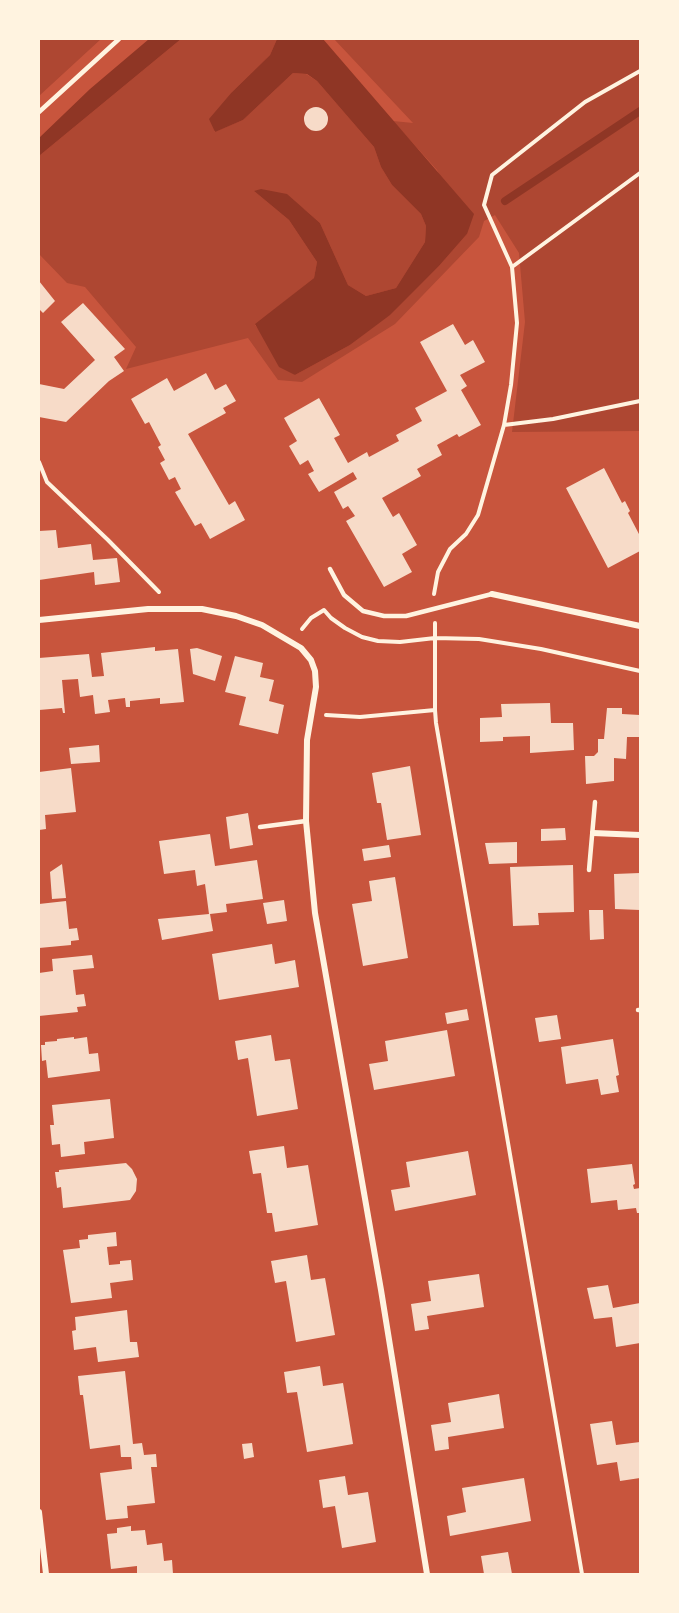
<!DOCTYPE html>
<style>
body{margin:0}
#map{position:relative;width:679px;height:1613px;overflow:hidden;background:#c8553d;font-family:"Public Sans",sans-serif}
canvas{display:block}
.frame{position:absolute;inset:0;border:40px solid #fff3e0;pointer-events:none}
</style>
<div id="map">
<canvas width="679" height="1613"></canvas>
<div class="frame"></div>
</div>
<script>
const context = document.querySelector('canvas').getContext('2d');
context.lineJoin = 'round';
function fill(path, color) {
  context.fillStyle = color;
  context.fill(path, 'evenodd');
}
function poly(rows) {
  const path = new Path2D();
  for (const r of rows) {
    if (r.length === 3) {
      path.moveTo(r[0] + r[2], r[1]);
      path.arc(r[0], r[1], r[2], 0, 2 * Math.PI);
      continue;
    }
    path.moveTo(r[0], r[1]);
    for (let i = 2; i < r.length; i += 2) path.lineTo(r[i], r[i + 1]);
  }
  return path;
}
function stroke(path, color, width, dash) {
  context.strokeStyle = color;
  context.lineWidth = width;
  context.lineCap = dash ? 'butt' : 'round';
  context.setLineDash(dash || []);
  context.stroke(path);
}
const green = poly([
 [39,39,101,39,39,96],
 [181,39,277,39,270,55,232,92,214,132,243,120,293,73,306,74,317,81,374,147,381,167,392,185,421,214,426,226,425,242,396,288,366,296,348,285,320,223,304,209,254,191,289,220,317,262,314,278,255,325,295,375,350,345,390,314,439,266,467,234,437,170,393,121,413,123,334,39,640,39,640,431,512,432,525,322,519,253,495,215,484,221,479,237,395,324,302,382,278,380,248,338,126,369,136,347,85,287,67,283,39,254,39,156]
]);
const water = poly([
 [149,39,181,39,39,156,39,138,90,89],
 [277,39,323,39,474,214,467,234,439,266,390,315,350,345,295,375,279,367,255,324,314,278,317,262,289,220,254,191,261,189,287,194,320,223,348,285,366,296,396,288,425,242,426,226,421,214,392,185,381,167,374,147,317,81,307,74,293,73,243,120,215,132,209,119,232,92,270,55]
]);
const stream = poly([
 [505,201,640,111]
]);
const building = poly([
 [316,119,12],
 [39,281,55,301,43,313,39,309],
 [83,303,125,349,114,357,124,371,109,381,66,422,39,417,39,384,64,389,95,360,61,322],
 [453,324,465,345,473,340,485,362,460,375,467,386,461,390,481,425,459,437,457,434,437,445,442,455,417,469,421,476,382,498,393,517,399,513,417,545,402,554,412,572,384,587,346,521,355,516,348,506,343,509,334,492,357,479,353,472,319,492,308,474,314,471,308,460,300,465,289,446,297,441,284,418,319,398,340,435,334,438,348,463,367,452,369,457,399,441,396,435,422,421,415,408,447,391,420,342],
 [206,373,215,390,226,384,236,401,223,408,226,413,188,434,229,505,235,501,245,520,210,539,201,523,195,526,175,492,181,489,175,477,169,480,160,463,165,460,158,447,161,445,149,422,145,424,131,399,167,378,174,391],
 [604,468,622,503,625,501,630,511,628,513,640,536,640,551,608,568,566,488],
 [56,530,58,548,91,544,93,560,117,558,120,582,95,585,94,572,39,580,39,531],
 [155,647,155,651,178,649,184,702,160,704,160,698,130,701,130,707,126,707,125,698,108,700,110,712,95,714,93,695,80,697,78,679,62,680,65,713,63,713,62,708,39,710,39,658,89,654,92,677,104,676,101,653],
 [197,648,222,656,215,681,193,674,190,649],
 [235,656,263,663,260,677,274,680,269,701,284,705,278,734,239,725,246,697,225,692],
 [550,703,551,723,573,723,574,750,530,753,530,736,503,737,503,741,480,742,480,718,502,717,501,704],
 [607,708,622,708,622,714,640,715,640,737,627,737,626,759,614,758,614,781,586,784,585,756,594,756,598,752,598,739,604,739],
 [99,745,100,762,71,764,69,748],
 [410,766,421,835,387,840,381,803,377,803,372,773],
 [71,768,76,812,45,815,46,829,39,830,39,772],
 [248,813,253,845,230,849,226,817],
 [565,828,566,840,541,841,541,829],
 [210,834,215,866,257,860,263,899,226,904,227,912,210,914,213,931,162,940,158,919,209,914,205,884,197,886,195,870,164,874,159,841],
 [517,842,517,863,489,864,485,843],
 [389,845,391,857,364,861,362,849],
 [62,864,66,898,52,899,50,872],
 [573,865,574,912,538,913,539,925,513,926,510,867],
 [640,873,640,910,615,909,614,874],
 [395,877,408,958,363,966,352,904,372,901,369,881],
 [284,900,287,921,267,924,263,903],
 [66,901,69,929,77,928,79,940,71,941,71,945,39,948,39,904],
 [589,910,603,910,604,939,590,940],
 [272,944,275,964,295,960,299,987,219,1000,212,954],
 [92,955,94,968,73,970,76,995,84,994,86,1006,77,1007,78,1012,39,1016,39,973,53,971,52,959],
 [467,1009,469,1020,447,1024,445,1013],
 [557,1015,561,1039,539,1042,535,1018],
 [447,1030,455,1076,374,1090,369,1064,388,1061,385,1041],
 [271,1035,275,1061,290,1059,298,1109,257,1116,248,1058,238,1060,235,1041],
 [74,1037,74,1039,87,1037,89,1054,98,1053,100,1071,48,1078,46,1060,42,1061,41,1045,45,1045,45,1042,57,1041,57,1039],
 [613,1039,619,1075,616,1076,619,1092,601,1095,598,1079,566,1084,561,1047],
 [110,1099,114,1138,84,1142,85,1154,61,1157,60,1144,52,1145,50,1125,54,1125,52,1105],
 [284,1146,287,1168,308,1165,318,1225,275,1232,272,1213,267,1213,261,1173,253,1174,249,1151],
 [468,1151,476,1195,395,1211,391,1190,410,1187,406,1162],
 [126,1163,132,1169,137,1179,136,1191,130,1200,63,1208,61,1187,57,1188,55,1172,59,1172,59,1170],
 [632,1164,635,1184,633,1185,634,1189,640,1188,640,1213,637,1213,636,1208,618,1210,617,1200,591,1203,587,1169],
 [116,1232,117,1246,107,1247,109,1265,120,1264,120,1261,131,1260,133,1280,110,1283,112,1298,71,1303,63,1250,80,1248,79,1240,88,1239,88,1235],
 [307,1255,311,1280,325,1278,335,1335,296,1342,286,1281,275,1283,271,1261],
 [479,1274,484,1307,427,1316,429,1329,415,1331,411,1304,431,1301,428,1281],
 [608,1285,613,1308,640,1303,640,1343,616,1347,612,1317,594,1319,587,1288],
 [127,1310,130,1342,137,1342,139,1357,98,1362,96,1347,74,1350,72,1331,76,1330,75,1317],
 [320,1366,323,1386,343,1383,353,1444,307,1452,297,1392,287,1393,284,1372],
 [125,1371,133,1444,142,1443,144,1455,156,1454,157,1467,151,1467,155,1503,127,1506,128,1518,106,1520,100,1473,132,1469,131,1457,121,1457,120,1445,90,1449,83,1395,80,1395,78,1376],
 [499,1394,504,1428,448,1437,449,1449,435,1451,431,1425,451,1422,448,1403],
 [612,1421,616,1445,640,1442,640,1478,620,1481,617,1462,597,1465,590,1424],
 [252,1443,254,1457,244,1459,242,1444],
 [345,1476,348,1495,368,1492,376,1542,342,1548,335,1506,323,1508,319,1480],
 [524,1478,531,1521,450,1536,447,1516,466,1512,462,1488],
 [131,1526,131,1531,145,1530,147,1545,162,1543,164,1561,172,1560,173,1574,137,1574,137,1566,111,1569,107,1534,117,1533,117,1528],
 [508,1552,512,1574,484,1574,481,1556]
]);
const path = poly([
 [512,267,640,173],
 [504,425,553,419,640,401],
 [39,462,47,482,108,540,159,592],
 [434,594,438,572,450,549,466,534,478,515,504,425,511,385,517,323,512,267,484,205,492,175,585,102,640,71],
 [302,629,311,618,324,610,331,618,345,628,362,637,378,641,400,642,435,638,479,639,541,649,640,671],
 [435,710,436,723,582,1574],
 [326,715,360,717,435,710,435,623]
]);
const service = poly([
 [39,112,119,39],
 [330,569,344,595,363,611,384,616,406,616,492,594],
 [260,827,306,821],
 [589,870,595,802],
 [638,1010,640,1010]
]);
const minor = poly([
 [492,594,640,626],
 [39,620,148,609,202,609,236,616,262,625,301,648,311,660,315,671,316,687,307,740,306,821,315,913,381,1290,427,1574],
 [593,833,640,835],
 [39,1512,46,1574]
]);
fill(green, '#ae4732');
fill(water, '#8f3625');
stroke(stream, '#8f3625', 8);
fill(building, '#f7dbc8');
stroke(path, '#fff3e0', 4);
stroke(service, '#fff3e0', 4.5);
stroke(minor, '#fff3e0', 6);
</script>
